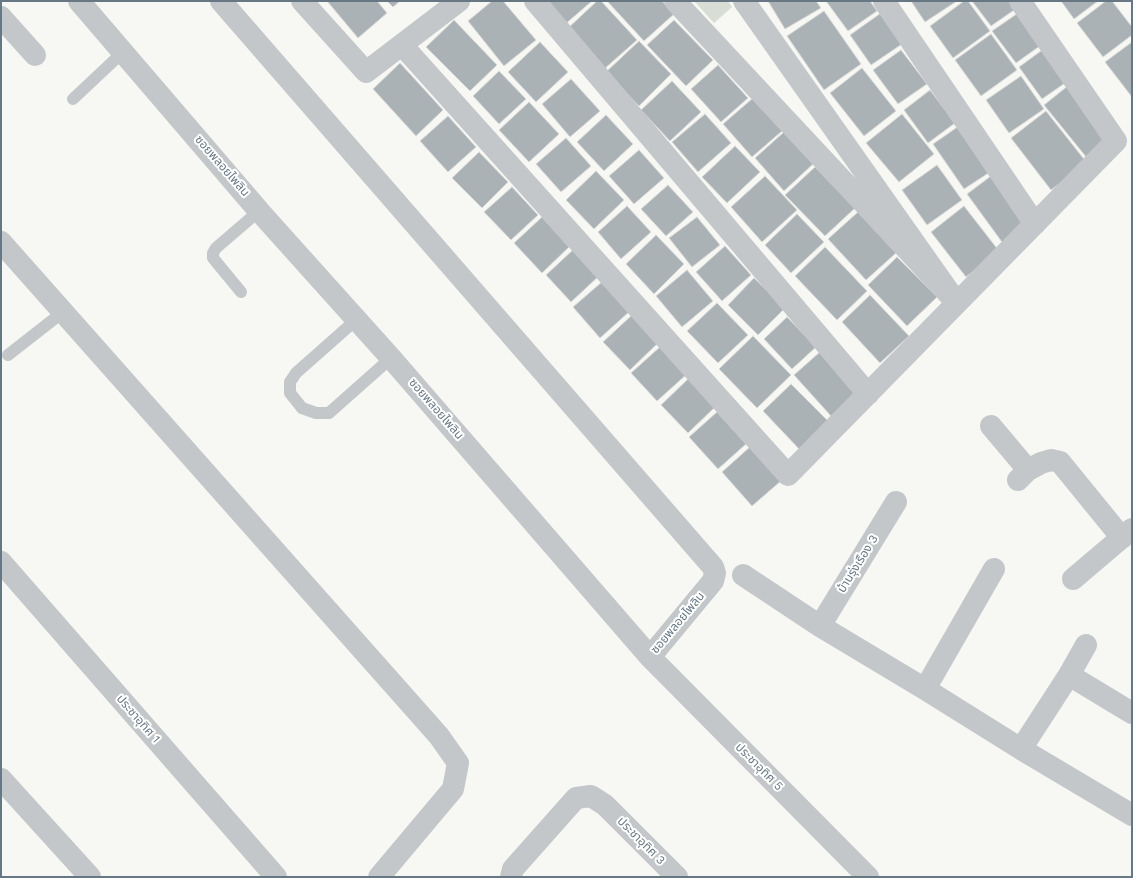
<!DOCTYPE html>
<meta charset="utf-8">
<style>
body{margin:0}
#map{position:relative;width:1133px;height:878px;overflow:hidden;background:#f7f7f4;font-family:"Work Sans",sans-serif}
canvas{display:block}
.frame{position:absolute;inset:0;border:2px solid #677784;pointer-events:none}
</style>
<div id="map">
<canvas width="1133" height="878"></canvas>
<div class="frame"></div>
</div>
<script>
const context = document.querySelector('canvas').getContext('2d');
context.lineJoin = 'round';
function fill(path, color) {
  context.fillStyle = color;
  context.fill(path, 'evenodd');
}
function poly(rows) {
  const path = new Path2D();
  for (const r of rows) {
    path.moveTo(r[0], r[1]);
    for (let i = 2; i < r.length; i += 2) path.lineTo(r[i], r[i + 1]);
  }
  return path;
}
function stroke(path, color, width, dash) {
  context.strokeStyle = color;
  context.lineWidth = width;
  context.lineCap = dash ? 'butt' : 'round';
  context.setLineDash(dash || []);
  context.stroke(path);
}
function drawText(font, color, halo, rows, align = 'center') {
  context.font = font + ' "Work Sans","Noto Sans Thai",sans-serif';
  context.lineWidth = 4;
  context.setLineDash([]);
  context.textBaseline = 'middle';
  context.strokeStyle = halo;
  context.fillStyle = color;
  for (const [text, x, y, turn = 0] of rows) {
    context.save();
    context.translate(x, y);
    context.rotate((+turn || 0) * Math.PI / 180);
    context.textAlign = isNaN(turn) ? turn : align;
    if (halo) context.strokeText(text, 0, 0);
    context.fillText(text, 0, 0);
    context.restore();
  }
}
const green = poly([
 [694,1,728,1,732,7,714,23]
]);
const building = poly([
 [327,1,377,1,387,13,358,38,327,1],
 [387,1,400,1,393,7,387,1],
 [492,1,503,1,536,40,504,66,468,21,492,1],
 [541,1,592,1,563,26,541,1],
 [597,1,601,1,637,40,603,70,566,30,597,1],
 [607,1,662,1,674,14,644,41,607,1],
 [768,1,816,1,821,8,785,29,768,1],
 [826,1,870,1,877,11,848,31,826,1],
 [911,1,957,1,925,22,911,1],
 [964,1,968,1,990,31,953,58,930,26,964,1],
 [972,1,1012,1,1017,8,991,26,972,1],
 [1061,1,1098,1,1074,19,1061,1],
 [1106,1,1112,1,1132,27,1132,35,1103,57,1077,23,1106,1],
 [824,11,861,64,824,90,787,36,824,11],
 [1021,11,1044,43,1016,63,992,31,1021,11],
 [881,13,902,44,871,65,850,35,881,13],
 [454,20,497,65,470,91,426,47,454,20],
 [674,20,713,60,686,86,647,45,674,20],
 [991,34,1017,70,981,96,955,60,991,34],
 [639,41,671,74,639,106,606,72,639,41],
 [540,42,568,72,536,102,508,72,540,42],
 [1132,42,1132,97,1105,62,1132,42],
 [1045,48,1068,81,1042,99,1019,67,1045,48],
 [901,50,927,84,898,104,873,70,901,50],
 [400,63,443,110,416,136,373,89,400,63],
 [718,65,748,98,721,122,691,89,718,65],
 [862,68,896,111,864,136,830,93,862,68],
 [499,71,526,99,499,124,473,96,499,71],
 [1021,76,1044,109,1009,133,986,100,1021,76],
 [571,79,600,111,570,137,542,104,571,79],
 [672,81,701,112,670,141,641,110,672,81],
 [1069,85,1111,139,1087,158,1044,105,1069,85],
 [930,90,955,123,928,143,904,110,930,90],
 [753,98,782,131,752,157,723,124,753,98],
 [529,102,559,134,529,162,499,130,529,102],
 [1046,111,1087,163,1051,190,1011,138,1046,111],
 [705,114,731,143,698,172,672,142,705,114],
 [902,114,934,154,899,182,866,143,902,114],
 [606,115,633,144,604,171,577,142,606,115],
 [448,116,476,147,448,172,420,141,448,116],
 [959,126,990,172,964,189,933,144,959,126],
 [784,132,813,164,784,191,755,158,784,132],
 [566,138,591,166,561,192,536,164,566,138],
 [735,146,760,172,727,203,702,177,735,146],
 [639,150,664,178,634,204,609,176,639,150],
 [479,152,508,182,482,208,452,178,479,152],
 [937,165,962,200,927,225,902,190,937,165],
 [815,167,855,208,825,236,785,195,815,167],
 [596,171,624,200,594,229,566,200,596,171],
 [765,176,797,210,762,242,731,207,765,176],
 [991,176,1027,224,1002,242,967,194,991,176],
 [668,185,693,212,666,236,641,209,668,185],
 [512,187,538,215,511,240,484,212,512,187],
 [627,206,651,232,621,259,598,232,627,206],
 [964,206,999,251,966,277,931,232,964,206],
 [858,212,896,253,866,280,828,239,858,212],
 [797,214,824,242,791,273,765,245,797,214],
 [542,217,569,247,542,273,514,243,542,217],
 [697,217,720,245,692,267,669,238,697,217],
 [656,235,684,264,654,294,626,264,656,235],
 [725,246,751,275,722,301,696,272,725,246],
 [825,247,867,291,837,320,795,276,825,247],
 [575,248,600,275,571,302,546,275,575,248],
 [897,257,937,297,907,326,868,285,897,257],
 [687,270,713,301,682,327,656,296,687,270],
 [754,278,785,308,758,335,728,305,754,278],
 [603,281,630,311,600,338,573,307,603,281],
 [870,295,909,336,880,363,842,322,870,295],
 [717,303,748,335,718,363,687,331,717,303],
 [632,315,659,342,630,370,603,342,632,315],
 [787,317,816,347,792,369,764,339,787,317],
 [753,336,791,375,757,408,719,369,753,336],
 [661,346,687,374,657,401,631,373,661,346],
 [821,351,859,392,831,416,794,375,821,351],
 [688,379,715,407,688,433,661,405,688,379],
 [791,384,830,423,801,451,763,411,791,384],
 [717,412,746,444,718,469,689,437,717,412],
 [751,446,782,480,752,506,722,472,751,446]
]);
const lane = poly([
 [73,99,123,52],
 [241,292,213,258,213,253,216,248,259,211],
 [357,319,296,373,290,382,290,393,302,408,316,413,329,413,391,358],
 [8,355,63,312]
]);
const street = poly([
 [79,1,259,211,391,358,650,657,868,877],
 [221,1,713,567,715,573,713,581,650,657],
 [302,1,366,72,459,1],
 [535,1,868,394],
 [675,1,957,303,744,1],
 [884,1,1035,224],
 [1,17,35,55],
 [402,45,788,475,1116,141,1020,1],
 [1,242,439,736,458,763,453,789,379,877],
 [991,426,1028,470],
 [1018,480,1028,470,1041,463,1051,460,1060,462,1122,538],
 [1,562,276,877],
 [743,575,820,626,925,689,1021,749,1132,815],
 [1073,579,1132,529],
 [820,626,896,502],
 [1069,675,1132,713],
 [925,689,994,569],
 [1021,749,1069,675,1086,645],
 [1,779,90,877],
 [511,877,513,869,576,798,591,796,605,805,677,877]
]);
const streetNames = [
 ["ซอยพลอยไพลิน",222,166,49],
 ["ซอยพลอยไพลิน",436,409,49],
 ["บ้านรุ่งเรือง 3",858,564,-58],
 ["ซอยพลอยไพลิน",678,623,-50],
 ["ประชาอุทิศ 1",138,719,49],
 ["ประชาอุทิศ 5",759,767,45],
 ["ประชาอุทิศ 3",641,841,45]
];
fill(green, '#d8ded5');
fill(building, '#aab2b6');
stroke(building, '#d9d9d7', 1);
stroke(lane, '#c3c7ca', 12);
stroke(street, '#c3c7ca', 22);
drawText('12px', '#677784', '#fff', streetNames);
</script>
